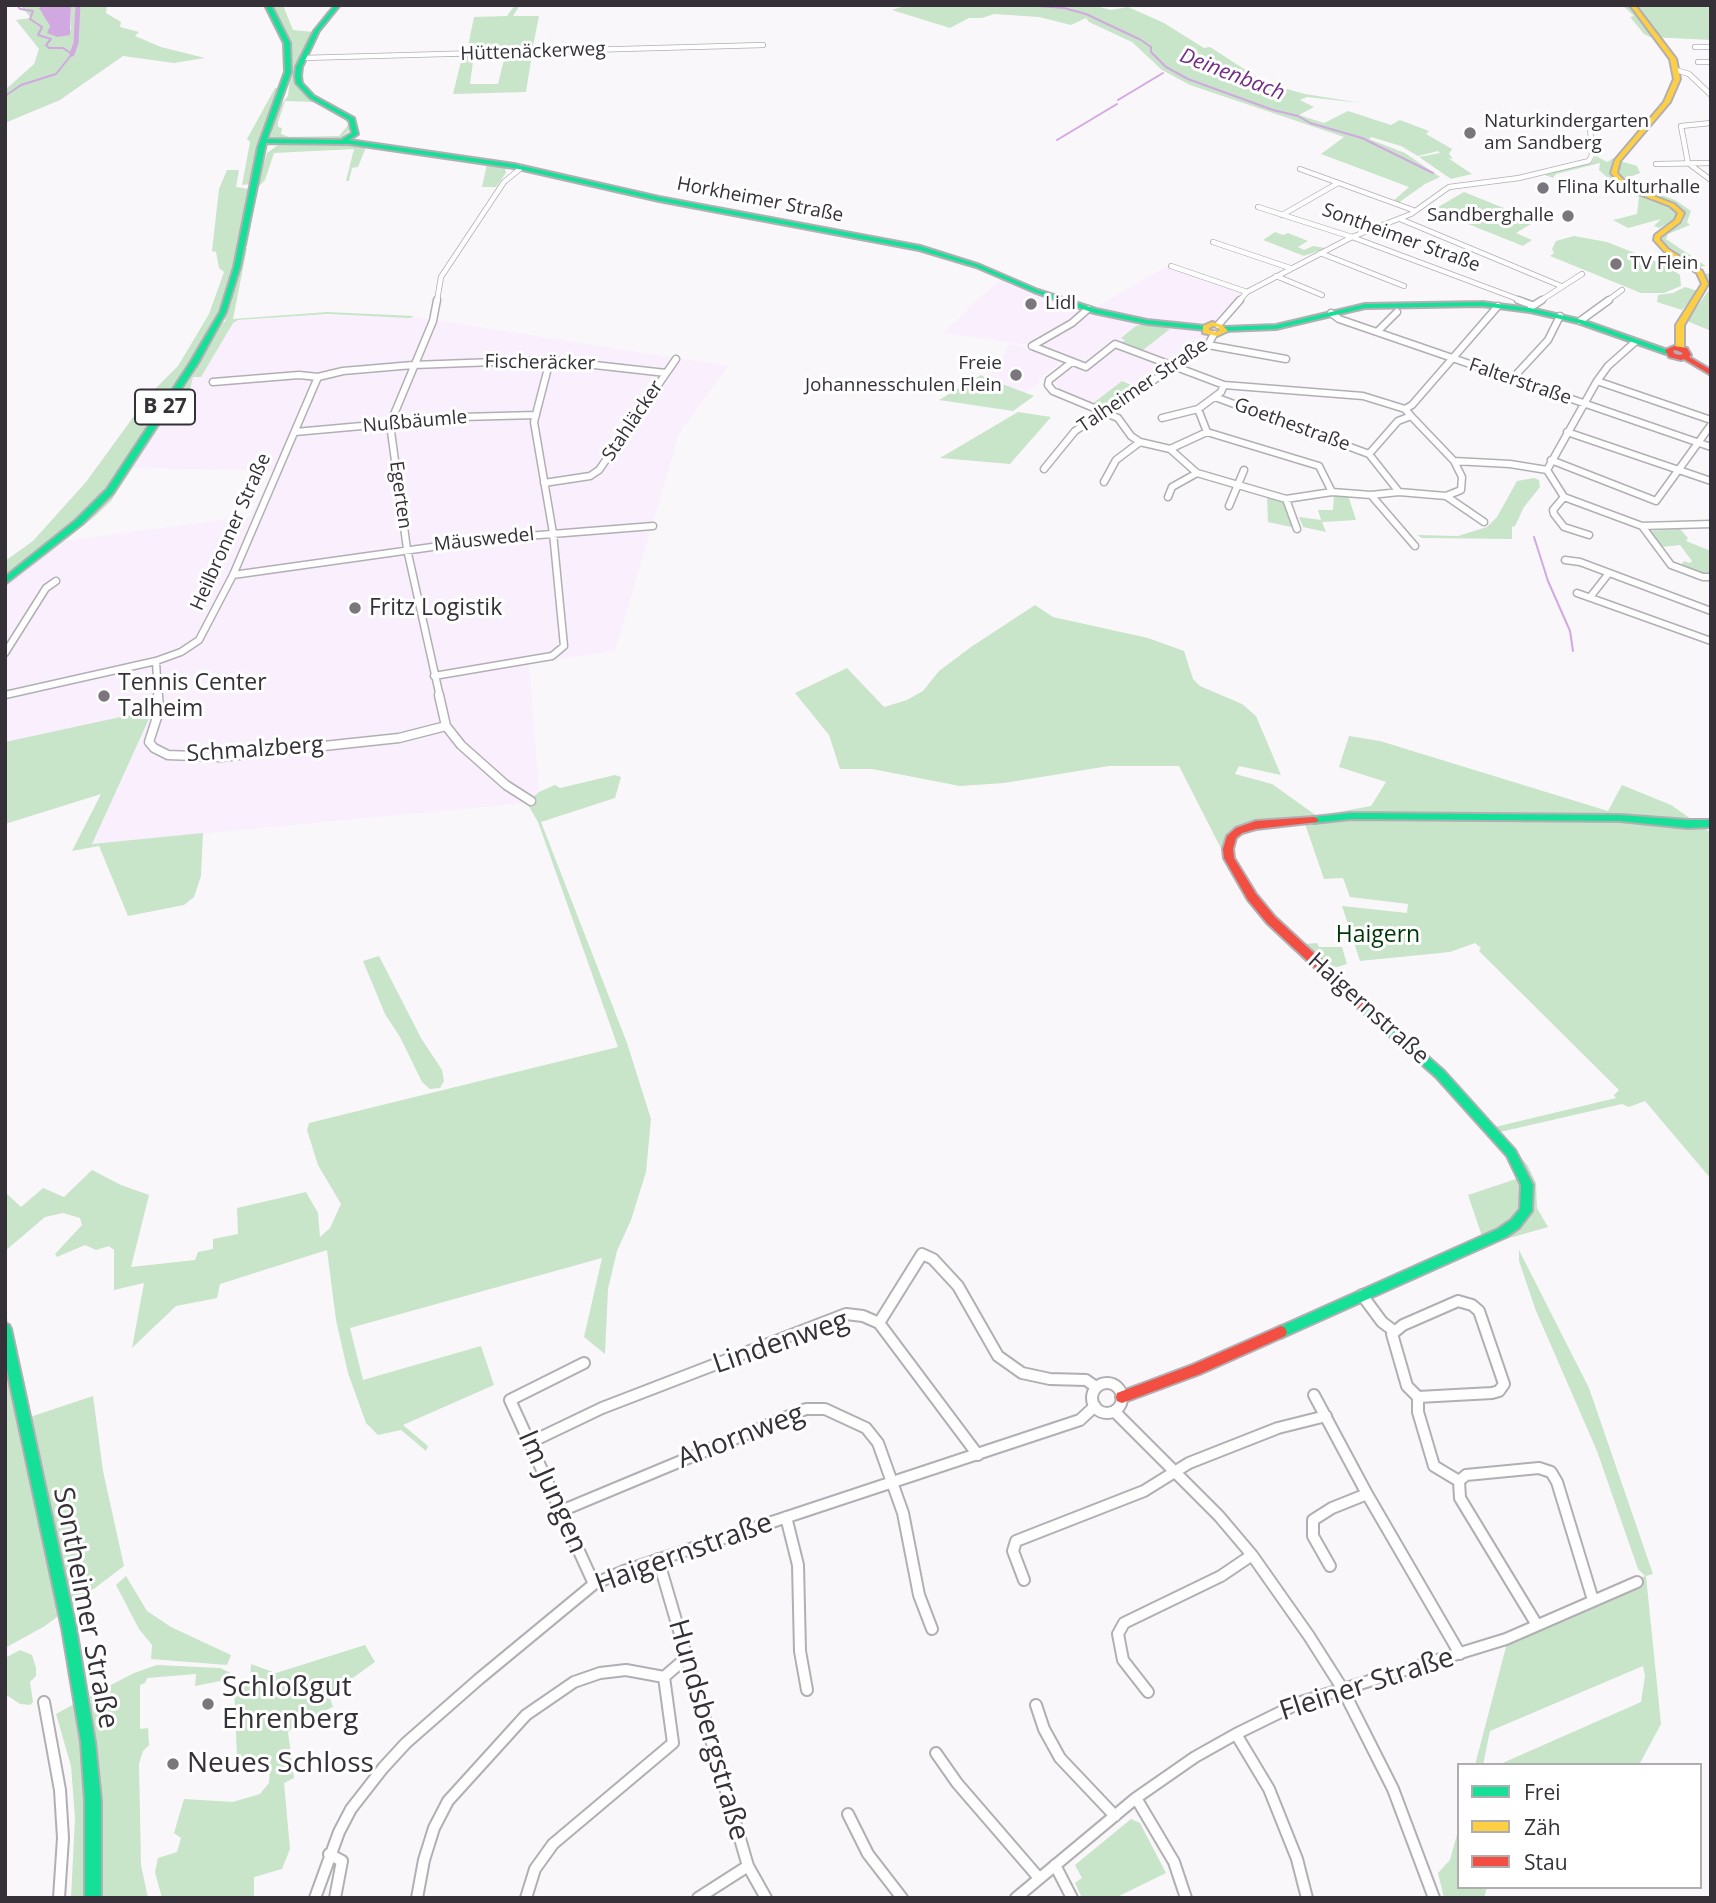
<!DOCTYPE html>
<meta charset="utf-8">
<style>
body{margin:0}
#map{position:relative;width:1716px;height:1903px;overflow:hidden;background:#faf7fb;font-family:"Open Sans",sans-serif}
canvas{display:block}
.frame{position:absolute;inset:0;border:7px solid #363138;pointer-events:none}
.legend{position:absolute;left:1457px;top:1763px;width:245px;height:126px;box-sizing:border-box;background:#fff;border:2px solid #afadaf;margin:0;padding:9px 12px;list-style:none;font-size:21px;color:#363138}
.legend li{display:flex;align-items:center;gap:14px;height:35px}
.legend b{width:35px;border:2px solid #afadaf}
</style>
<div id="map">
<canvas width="1716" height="1903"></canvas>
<div class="frame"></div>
<ul class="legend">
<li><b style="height:9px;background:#16e098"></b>Frei</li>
<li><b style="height:9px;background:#ffcf43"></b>Zäh</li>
<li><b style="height:9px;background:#f24e42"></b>Stau</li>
</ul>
</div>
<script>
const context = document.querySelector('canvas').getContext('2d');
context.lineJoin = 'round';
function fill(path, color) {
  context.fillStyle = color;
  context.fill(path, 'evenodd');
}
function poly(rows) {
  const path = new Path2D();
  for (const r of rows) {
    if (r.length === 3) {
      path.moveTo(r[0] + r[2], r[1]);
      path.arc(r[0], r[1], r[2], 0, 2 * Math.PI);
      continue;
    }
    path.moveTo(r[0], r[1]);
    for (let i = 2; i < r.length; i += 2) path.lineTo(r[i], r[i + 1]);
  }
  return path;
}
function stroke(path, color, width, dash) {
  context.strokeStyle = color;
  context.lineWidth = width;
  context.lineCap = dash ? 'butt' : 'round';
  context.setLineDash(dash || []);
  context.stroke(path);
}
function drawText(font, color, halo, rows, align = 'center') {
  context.font = font + ' "Open Sans",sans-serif';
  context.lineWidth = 6;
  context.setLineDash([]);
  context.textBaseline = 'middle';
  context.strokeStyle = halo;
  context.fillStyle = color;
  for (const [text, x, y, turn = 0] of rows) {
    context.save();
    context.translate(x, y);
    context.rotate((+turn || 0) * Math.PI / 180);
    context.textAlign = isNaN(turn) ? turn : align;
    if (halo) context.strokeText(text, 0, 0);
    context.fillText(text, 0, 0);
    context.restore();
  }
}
const built = poly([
 [1171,264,1246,289,1217,323,1206,341,1180,362,1139,385,1123,380,1092,404,1057,388,1054,382,1079,363,1030,345,943,333,968,310,966,309,1002,279,1082,310,1073,320],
 [316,315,415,317,728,366,679,434,615,651,529,663,539,792,527,803,91,844,153,711,5,742,5,587,63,541,251,516,273,471,133,468,222,322],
 [1009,344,1033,349,1066,362,1062,362,1037,381,1040,383,1026,393,984,377,996,370]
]);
const green = poly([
 [20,5,43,5,40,7,50,26,71,30,71,5,107,5,106,13,121,22,120,27,139,32,135,36,161,47,205,58,174,63,123,56,60,100,5,123,5,90,34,64,39,49,16,20,31,18],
 [271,5,283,5,293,30,314,32,297,65,295,77,304,93,333,109,329,110,313,102,285,101,278,122,278,127,282,128,281,134,289,137,339,136,349,124,340,115,331,112,336,110,352,121,351,129,341,138,270,138,280,106,288,96,292,62,288,38],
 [515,5,520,5,513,16,539,16,532,51,467,51,474,17,507,16],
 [907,5,1092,5,1111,10,1128,7,1164,23,1204,48,1210,47,1258,78,1254,80,1305,94,1361,103,1307,97,1300,100,1314,107,1299,115,1324,123,1348,111,1391,125,1400,120,1429,131,1426,134,1452,149,1449,154,1453,159,1448,158,1472,174,1451,179,1419,157,1440,153,1438,151,1418,156,1401,146,1371,137,1369,139,1405,153,1440,177,1425,184,1398,203,1393,201,1409,187,1321,154,1344,137,1190,85,1162,70,1132,42,1089,22,1086,18,1071,25,1039,17,994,14,982,18,969,18,950,28,892,10],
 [1622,5,1711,5,1711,40,1650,37,1644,34,1630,17,1634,16],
 [474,54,470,84,498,84,504,60,494,60,497,56,532,54,526,92,453,94,462,57,447,57,448,55],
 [275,88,280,88,257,147,250,184,242,185,250,142,247,139],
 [315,143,354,144,489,163,505,168,506,173,496,187,482,187,487,164,366,147,358,167,352,168,349,181,346,181,354,149,274,153,265,180,258,187,247,246,245,246,258,181,267,153,278,145],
 [1596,156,1607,162,1614,158,1610,173,1617,183,1635,194,1669,207,1676,213,1674,220,1659,228,1654,226,1661,219,1628,228,1613,220,1637,214,1639,197,1618,187,1599,170,1600,163,1556,174,1553,178,1542,174,1584,164,1592,162],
 [1620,161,1637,166,1640,173,1627,178,1633,184,1675,200,1691,211,1687,222,1690,225,1668,234,1666,239,1706,266,1700,267,1663,243,1661,237,1683,222,1685,213,1672,202,1628,185,1619,174],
 [227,170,239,170,236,187,249,189,230,282,208,336,110,486,103,489,108,489,94,507,5,578,5,561,33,541,86,482,150,394,178,366,209,314,224,272,219,268,216,252,212,251,219,189],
 [1464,192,1536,221,1516,233,1532,240,1523,246,1433,210],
 [1275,232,1283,235,1288,233,1308,241,1298,247,1304,250,1313,246,1326,248,1304,256,1263,240],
 [1574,236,1607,242,1665,265,1680,275,1681,286,1664,293,1641,293,1550,256,1554,253,1552,249,1556,241],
 [244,248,247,248,233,319,327,312,414,316,410,318,327,314,238,320,233,323,201,377,193,377,190,389,176,412,172,416,168,414,111,501,93,518,5,588,90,519,118,487,191,378,223,322,226,321,224,319,238,279],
 [1706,273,1711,275,1711,331,1687,321,1709,290,1710,283,1705,278],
 [1685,287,1698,291,1682,310,1657,302,1658,295,1673,293],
 [1145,324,1170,329,1143,350,1121,343,1125,340,1121,338,1136,326],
 [981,375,984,377,1034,396,1013,411,939,400],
 [1122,381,1134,386,1129,389,1131,391,1104,409,1092,404],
 [1018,412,1051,417,1010,464,940,458],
 [1534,478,1539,480,1540,487,1524,507,1515,526,1512,527,1512,539,1422,538,1417,535,1458,536,1487,527,1497,517,1517,481],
 [1334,495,1348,495,1356,520,1322,522,1326,532,1303,527,1299,517,1321,520,1318,510,1333,510],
 [1267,496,1284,502,1293,523,1291,527,1268,522],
 [1680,529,1688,538,1686,541,1711,551,1711,575,1680,567,1684,561,1690,563,1692,561,1680,545,1661,547,1648,531],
 [1035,605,1053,617,1148,638,1184,651,1193,679,1200,686,1242,704,1256,716,1281,775,1239,766,1235,774,1272,784,1317,816,1371,806,1386,782,1339,767,1349,736,1380,741,1608,811,1622,785,1671,805,1711,833,1711,1179,1645,1101,1629,1107,1622,1104,1500,1132,1528,1166,1536,1183,1537,1208,1548,1227,1485,1245,1468,1195,1519,1178,1513,1163,1449,1079,1495,1127,1616,1098,1614,1095,1619,1090,1479,951,1481,948,1475,943,1450,952,1360,961,1342,906,1407,913,1408,904,1350,897,1343,878,1324,879,1303,818,1229,835,1225,843,1225,852,1234,874,1179,766,1109,766,1004,783,960,786,872,769,840,769,829,735,795,693,847,668,884,707,907,700,923,691,939,671,971,647],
 [153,710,92,844,203,833,201,876,194,897,184,905,128,916,99,846,72,851,101,794,5,824,5,742],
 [615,775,621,777,615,798,541,822,627,1043,651,1119,646,1172,631,1220,617,1251,608,1289,605,1354,584,1337,602,1258,350,1328,363,1380,481,1346,494,1385,403,1425,428,1446,426,1451,401,1430,378,1435,366,1423,348,1373,336,1320,327,1250,220,1284,217,1298,176,1306,132,1348,144,1283,114,1290,114,1250,109,1246,96,1250,85,1245,57,1257,55,1254,82,1225,80,1218,63,1213,45,1217,5,1251,5,1192,21,1207,43,1188,64,1197,92,1170,121,1185,149,1195,131,1267,195,1260,198,1252,213,1249,213,1239,238,1234,237,1208,306,1192,318,1213,320,1237,330,1228,341,1204,318,1165,307,1130,309,1123,618,1047,538,822,527,803,539,792,555,785,560,788],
 [1317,943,1319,947,1342,947,1347,964,1337,967,1327,966,1304,947,1304,944],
 [379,956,421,1038,442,1070,444,1081,440,1088,430,1089,422,1082,400,1037,385,1014,363,961],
 [1519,1250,1589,1388,1653,1574,1646,1576,1661,1724,1639,1765,1498,1765,1641,1702,1645,1676,1643,1666,1490,1731,1483,1765,1475,1765,1507,1643,1501,1634,1645,1576,1638,1569,1597,1451,1536,1311,1519,1261],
 [5,1310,30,1417,93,1396,103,1471,124,1566,45,1626,5,1648],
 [126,1576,147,1611,171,1627,231,1655,227,1665,151,1659,152,1645,139,1629,116,1585],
 [365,1645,375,1662,329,1695,333,1707,297,1723,288,1732,294,1778,284,1783,290,1849,282,1869,254,1877,254,1898,162,1898,155,1872,158,1858,177,1852,181,1838,174,1833,184,1799,233,1802,260,1794,269,1783,270,1765,258,1758,237,1757,234,1686,250,1682,251,1664,276,1673],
 [20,1650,32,1655,36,1668,36,1676,30,1682,33,1702,30,1705,20,1704,5,1694,5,1658],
 [157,1665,220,1668,233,1674,231,1679,195,1686,196,1674,147,1678,145,1683,140,1685,140,1729,148,1728,149,1745,143,1751,139,1764,141,1865,148,1898,102,1898,102,1825,90,1696,134,1673],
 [74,1704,87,1799,87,1898,71,1898,75,1818,71,1766,56,1714],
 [1131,1819,1140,1823,1166,1873,1115,1898,1082,1898,1075,1883,1082,1878,1075,1865],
 [1459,1827,1459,1887,1487,1887,1484,1898,1444,1898,1438,1873,1450,1860]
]);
const water = poly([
 [43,5,71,5,70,35,57,37,47,33,50,26,39,8]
]);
const stream = poly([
 [1026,5,1064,8,1086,14,1141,40,1151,47,1151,52,1166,67,1188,79,1273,110,1298,116,1310,123,1362,138,1433,173],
 [5,96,21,85,56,74,72,54,63,48,49,48,46,45,51,39,38,35,42,27,30,19,33,11,20,9,17,5],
 [1118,100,1163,73],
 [1057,140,1117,104],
 [1534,537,1548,581,1570,631,1573,651]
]);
const canal = poly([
 [72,54,76,43,78,5]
]);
const streetFar3 = poly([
 [1695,47,1711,47],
 [303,58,763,45],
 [1698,62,1711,62],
 [1676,70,1689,74,1711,95],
 [1711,123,1681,126,1688,163,1711,180],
 [1656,164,1711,163],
 [1300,169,1413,210],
 [1258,207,1352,237,1523,301],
 [1282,215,1338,183],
 [1400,219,1561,286],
 [1213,242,1290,268],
 [1320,253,1404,286],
 [1171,266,1247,292],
 [1276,276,1322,295],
 [437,301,441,277,504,182,521,168],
 [1239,301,1247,292,1352,237,1411,214,1449,187,1519,178,1589,161,1592,155,1590,126,1593,123,1648,125],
 [1540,301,1582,274],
 [1607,301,1622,290]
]);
const streetFar2 = poly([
 [437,300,433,321,390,424,407,549,440,697],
 [1518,300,1532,305],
 [1531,307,1542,300],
 [1331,313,1339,319,1711,447],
 [1580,321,1609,300],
 [1218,325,1240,300],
 [1377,332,1397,312],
 [1635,342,1608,366,1597,381,1547,470,1564,497,1642,526,1711,524],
 [1208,345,1286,359],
 [1032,346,1086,367,1115,344,1224,385,1363,396,1405,409],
 [1032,346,1072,323,1088,309],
 [1072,362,1049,380,1048,385,1053,391,1118,418,1131,436,1140,442,1170,449,1197,473,1286,499,1332,492,1371,495,1399,492,1446,496,1461,490,1462,477,1454,461,1411,416],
 [1512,379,1548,340,1560,316],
 [1597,381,1711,420],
 [213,382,299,375,318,377],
 [1215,397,1369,454],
 [1162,418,1198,409,1221,392,1224,385],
 [295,432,462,417,536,415],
 [1207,432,1319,466,1332,492],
 [1567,432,1711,481],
 [1170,449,1207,432,1198,409],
 [1551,460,1656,501,1711,425],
 [1454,461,1510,464,1547,470],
 [1044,469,1075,431,1208,345,1214,334],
 [1104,482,1116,460,1140,442],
 [544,483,590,476,599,470,676,359],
 [1399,492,1369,454,1398,421,1411,416,1405,409,1412,405,1498,306],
 [1371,495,1415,546],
 [1446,496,1484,522],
 [1168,497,1172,487,1197,473],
 [1564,497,1553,510,1554,514,1564,527,1589,535],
 [1286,499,1297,529],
 [1229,506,1244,470],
 [1642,526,1671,565,1703,577,1711,577],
 [1565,560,1580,562,1711,611],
 [233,575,489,539,653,526],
 [1577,593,1711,641],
 [1591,596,1609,573],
 [5,653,46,588,56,581],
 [156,661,158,697],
 [434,676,552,656,564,646,553,533,534,422,550,360],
 [5,695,156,661,181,652,199,640,233,575,318,377,343,371,413,365,550,360,666,373]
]);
const streetFar1 = poly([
 [158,695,159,711,149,742,154,748,168,755,220,757,399,738,446,726],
 [439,695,446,726,461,745,506,785,531,801]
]);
const street = poly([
 [1362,1295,1382,1322,1394,1331],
 [1458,1301,1472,1305,1479,1311,1504,1384,1499,1391,1492,1393,1418,1397,1407,1386,1392,1334,1403,1325,1458,1301],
 [879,1323,922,1254,933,1259,958,1286,998,1356,1022,1373,1050,1379,1086,1380,1096,1387],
 [584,1363,510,1400,594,1584],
 [1107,1398,15],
 [1314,1395,1367,1494,1460,1654],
 [1418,1397,1418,1412,1434,1466,1459,1481],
 [1114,1411,1219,1516,1252,1555,1309,1636,1342,1688,1393,1789,1434,1898],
 [531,1442,602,1408,846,1314,863,1316,879,1323,978,1455],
 [561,1511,806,1409,825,1409,866,1428,878,1443,903,1513,919,1595,932,1629],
 [786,1517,798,1565,800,1651,807,1690],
 [658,1559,748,1866,766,1898],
 [1330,1566,1313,1536,1313,1520,1332,1508,1367,1494],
 [1024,1580,1013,1551,1016,1541,1144,1491,1189,1463,1278,1428,1326,1416],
 [1537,1625,1460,1498,1459,1481,1466,1475,1539,1468,1551,1472,1557,1482,1593,1600],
 [1148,1692,1123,1660,1118,1634,1124,1623,1221,1576,1252,1555],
 [44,1702,60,1790,63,1838,59,1898],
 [1036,1705,1044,1729,1060,1758,1115,1816],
 [1236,1734,1269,1789,1297,1859,1307,1898],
 [936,1753,957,1783,1039,1878],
 [1136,1798,1174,1862,1186,1898],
 [848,1814,868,1854,902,1898],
 [329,1854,342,1861,335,1898],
 [1055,1865,1072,1898],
 [315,1898,339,1832,351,1809,383,1768,406,1743,479,1679,594,1584,624,1571,1080,1420,1095,1406],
 [417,1898,424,1860,434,1828,448,1801,526,1715,574,1682,600,1673,626,1670,664,1677,686,1658],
 [526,1898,535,1869,553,1844,673,1743,664,1677],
 [698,1898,748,1866],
 [1016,1898,1136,1798,1195,1757,1236,1734,1301,1702,1506,1639,1637,1582]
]);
const fast = poly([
 [265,5,271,5,290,43,291,72,267,139,341,140,352,133,349,120,310,98,296,83,295,76,296,67,314,31,335,5,340,5,319,31,302,67,301,76,302,83,314,96,354,118,358,134,349,140,514,164,659,197,920,246,980,265,1038,290,1096,309,1147,320,1205,326,1209,328,1205,330,1147,324,1094,313,1034,292,976,267,919,250,659,201,514,168,349,144,266,143,240,267,226,312,198,363,113,493,82,524,5,584,5,577,76,520,107,489,190,363,220,312,234,267,258,147,285,72,284,43,265,5],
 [1482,302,1530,308,1582,320,1673,352,1666,354,1578,323,1530,312,1482,306,1365,308,1276,329,1224,331,1220,329,1224,327,1276,325,1365,304,1482,302],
 [1351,813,1620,815,1688,820,1711,820,1711,827,1688,828,1620,821,1351,819,1314,823,1309,820,1314,817,1351,813],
 [1362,1001,1366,1002,1444,1071,1515,1150,1533,1185,1532,1211,1519,1228,1506,1237,1281,1338,1277,1336,1275,1332,1277,1328,1498,1229,1511,1220,1520,1209,1521,1185,1507,1156,1436,1077,1358,1008,1357,1005,1358,1002,1362,1001],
 [5,1323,9,1325,11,1329,76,1628,95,1742,101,1801,101,1898,85,1898,85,1801,81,1742,62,1628,5,1360,5,1323]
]);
const slow = poly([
 [1630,5,1635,5,1676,59,1680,79,1670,102,1620,161,1617,173,1630,187,1674,204,1684,213,1680,222,1660,237,1660,240,1668,249,1702,271,1708,284,1684,325,1684,349,1680,351,1676,349,1676,325,1702,284,1697,273,1664,251,1654,240,1655,235,1675,220,1678,213,1670,206,1626,189,1611,173,1615,160,1664,102,1674,79,1670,59,1630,5],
 [1212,322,1222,325,1228,331,1217,336,1203,333,1203,326,1212,322],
 [1213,326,1218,327,1220,330,1216,332,1209,330,1209,328,1213,326]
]);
const jam = poly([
 [1674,346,1687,348,1691,355,1689,357,1711,370,1711,375,1684,359,1681,360,1669,357,1665,350,1674,346],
 [1675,350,1681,352,1683,354,1680,355,1675,354,1673,351,1675,350],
 [1314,817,1319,820,1317,822,1256,829,1242,833,1236,838,1233,849,1234,858,1256,894,1275,917,1366,1002,1367,1005,1366,1008,1362,1009,1358,1008,1267,923,1248,900,1224,858,1223,849,1227,836,1236,828,1256,821,1314,817],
 [1281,1326,1285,1328,1287,1332,1285,1336,1200,1374,1122,1403,1117,1401,1116,1397,1117,1393,1192,1365,1281,1326]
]);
const markers = [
 [1470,133,7,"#7b767c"],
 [1543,188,7,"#7b767c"],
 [1568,216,7,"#7b767c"],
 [1616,264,7,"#7b767c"],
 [1031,304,7,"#7b767c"],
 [1016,375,7,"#7b767c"],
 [355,608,7,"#7b767c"],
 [104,696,7,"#7b767c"],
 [208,1704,7,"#7b767c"],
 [173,1764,7,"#7b767c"]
];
const farStreetnames = [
 ["Hüttenäckerweg",533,52,-2],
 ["Horkheimer Straße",760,200,11],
 ["Sontheimer Straße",1401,238,20],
 ["Fischeräcker",540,363,1],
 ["Falterstraße",1520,382,19],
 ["Talheimer Straße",1143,386,-34],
 ["Stahläcker",633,421,-56],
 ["Nußbäumle",415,422,-5],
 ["Goethestraße",1292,425,20],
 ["Egerten",400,495,82],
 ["Heilbronner Straße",231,532,-66],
 ["Mäuswedel",484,540,-6]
];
const farPoinames = [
 ["Naturkindergarten",1484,122],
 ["am Sandberg",1484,144],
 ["Flina Kulturhalle",1557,188],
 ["Sandberghalle",1554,216,"right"],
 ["TV Flein",1630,264],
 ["Lidl",1045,304],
 ["Freie",1002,364,"right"],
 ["Johannesschulen Flein",1002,386,"right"]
];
const farWaternames = [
 ["Deinenbach",1232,75,21]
];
const shields = [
 [165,407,60]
];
const shieldNames = [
 ["B 27",165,407]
];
const poiNames = [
 ["Fritz Logistik",369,608],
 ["Tennis Center",118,683],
 ["Talheim",118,709]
];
const streetNames = [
 ["Schmalzberg",255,750,-4],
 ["Haigernstraße",1368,1009,42]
];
const parkNames = [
 ["Haigern",1378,935]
];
const nearStreetnames = [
 ["Lindenweg",781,1343,-19],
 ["Ahornweg",741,1437,-21],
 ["Im Jungen",552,1492,66],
 ["Haigernstraße",684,1554,-20],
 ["Sontheimer Straße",85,1608,79],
 ["Fleiner Straße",1367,1685,-18],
 ["Hundsbergstraße",708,1730,74]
];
const nearPoinames = [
 ["Schloßgut",222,1688],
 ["Ehrenberg",222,1720],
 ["Neues Schloss",187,1764]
];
fill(built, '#f9effd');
fill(green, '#c8e4c9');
fill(water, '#d1a9e0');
stroke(stream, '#d1a9e0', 2);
stroke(canal, '#d1a9e0', 5);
stroke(streetFar3, '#b2afb4', 6);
stroke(streetFar2, '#b2afb4', 9);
stroke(streetFar1, '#b2afb4', 11);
stroke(street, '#b2afb4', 14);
stroke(fast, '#b2afb4', 4);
stroke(slow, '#b2afb4', 4);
stroke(jam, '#b2afb4', 4);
stroke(streetFar3, '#fefefe', 4.5);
stroke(streetFar2, '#fefefe', 6);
stroke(streetFar1, '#fefefe', 8);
stroke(street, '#fefefe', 10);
fill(fast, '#16e098');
fill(slow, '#ffcf43');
fill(jam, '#f24e42');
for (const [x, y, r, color] of markers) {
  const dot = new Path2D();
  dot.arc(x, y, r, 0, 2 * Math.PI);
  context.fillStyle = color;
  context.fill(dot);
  stroke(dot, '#fff', 2.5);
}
drawText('19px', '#363138', '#fff', farStreetnames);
drawText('19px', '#363138', '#fff', farPoinames, 'left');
drawText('italic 21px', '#712d87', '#fff', farWaternames);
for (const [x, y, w] of shields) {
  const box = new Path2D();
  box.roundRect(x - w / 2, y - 17.5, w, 35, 5);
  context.fillStyle = '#fff';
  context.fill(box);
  stroke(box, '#363138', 2);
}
drawText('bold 21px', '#363138', null, shieldNames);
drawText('23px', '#363138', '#fff', poiNames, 'left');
drawText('23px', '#363138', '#fff', streetNames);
drawText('23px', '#003708', '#fff', parkNames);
drawText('28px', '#363138', '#fff', nearStreetnames);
drawText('28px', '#363138', '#fff', nearPoinames, 'left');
</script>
